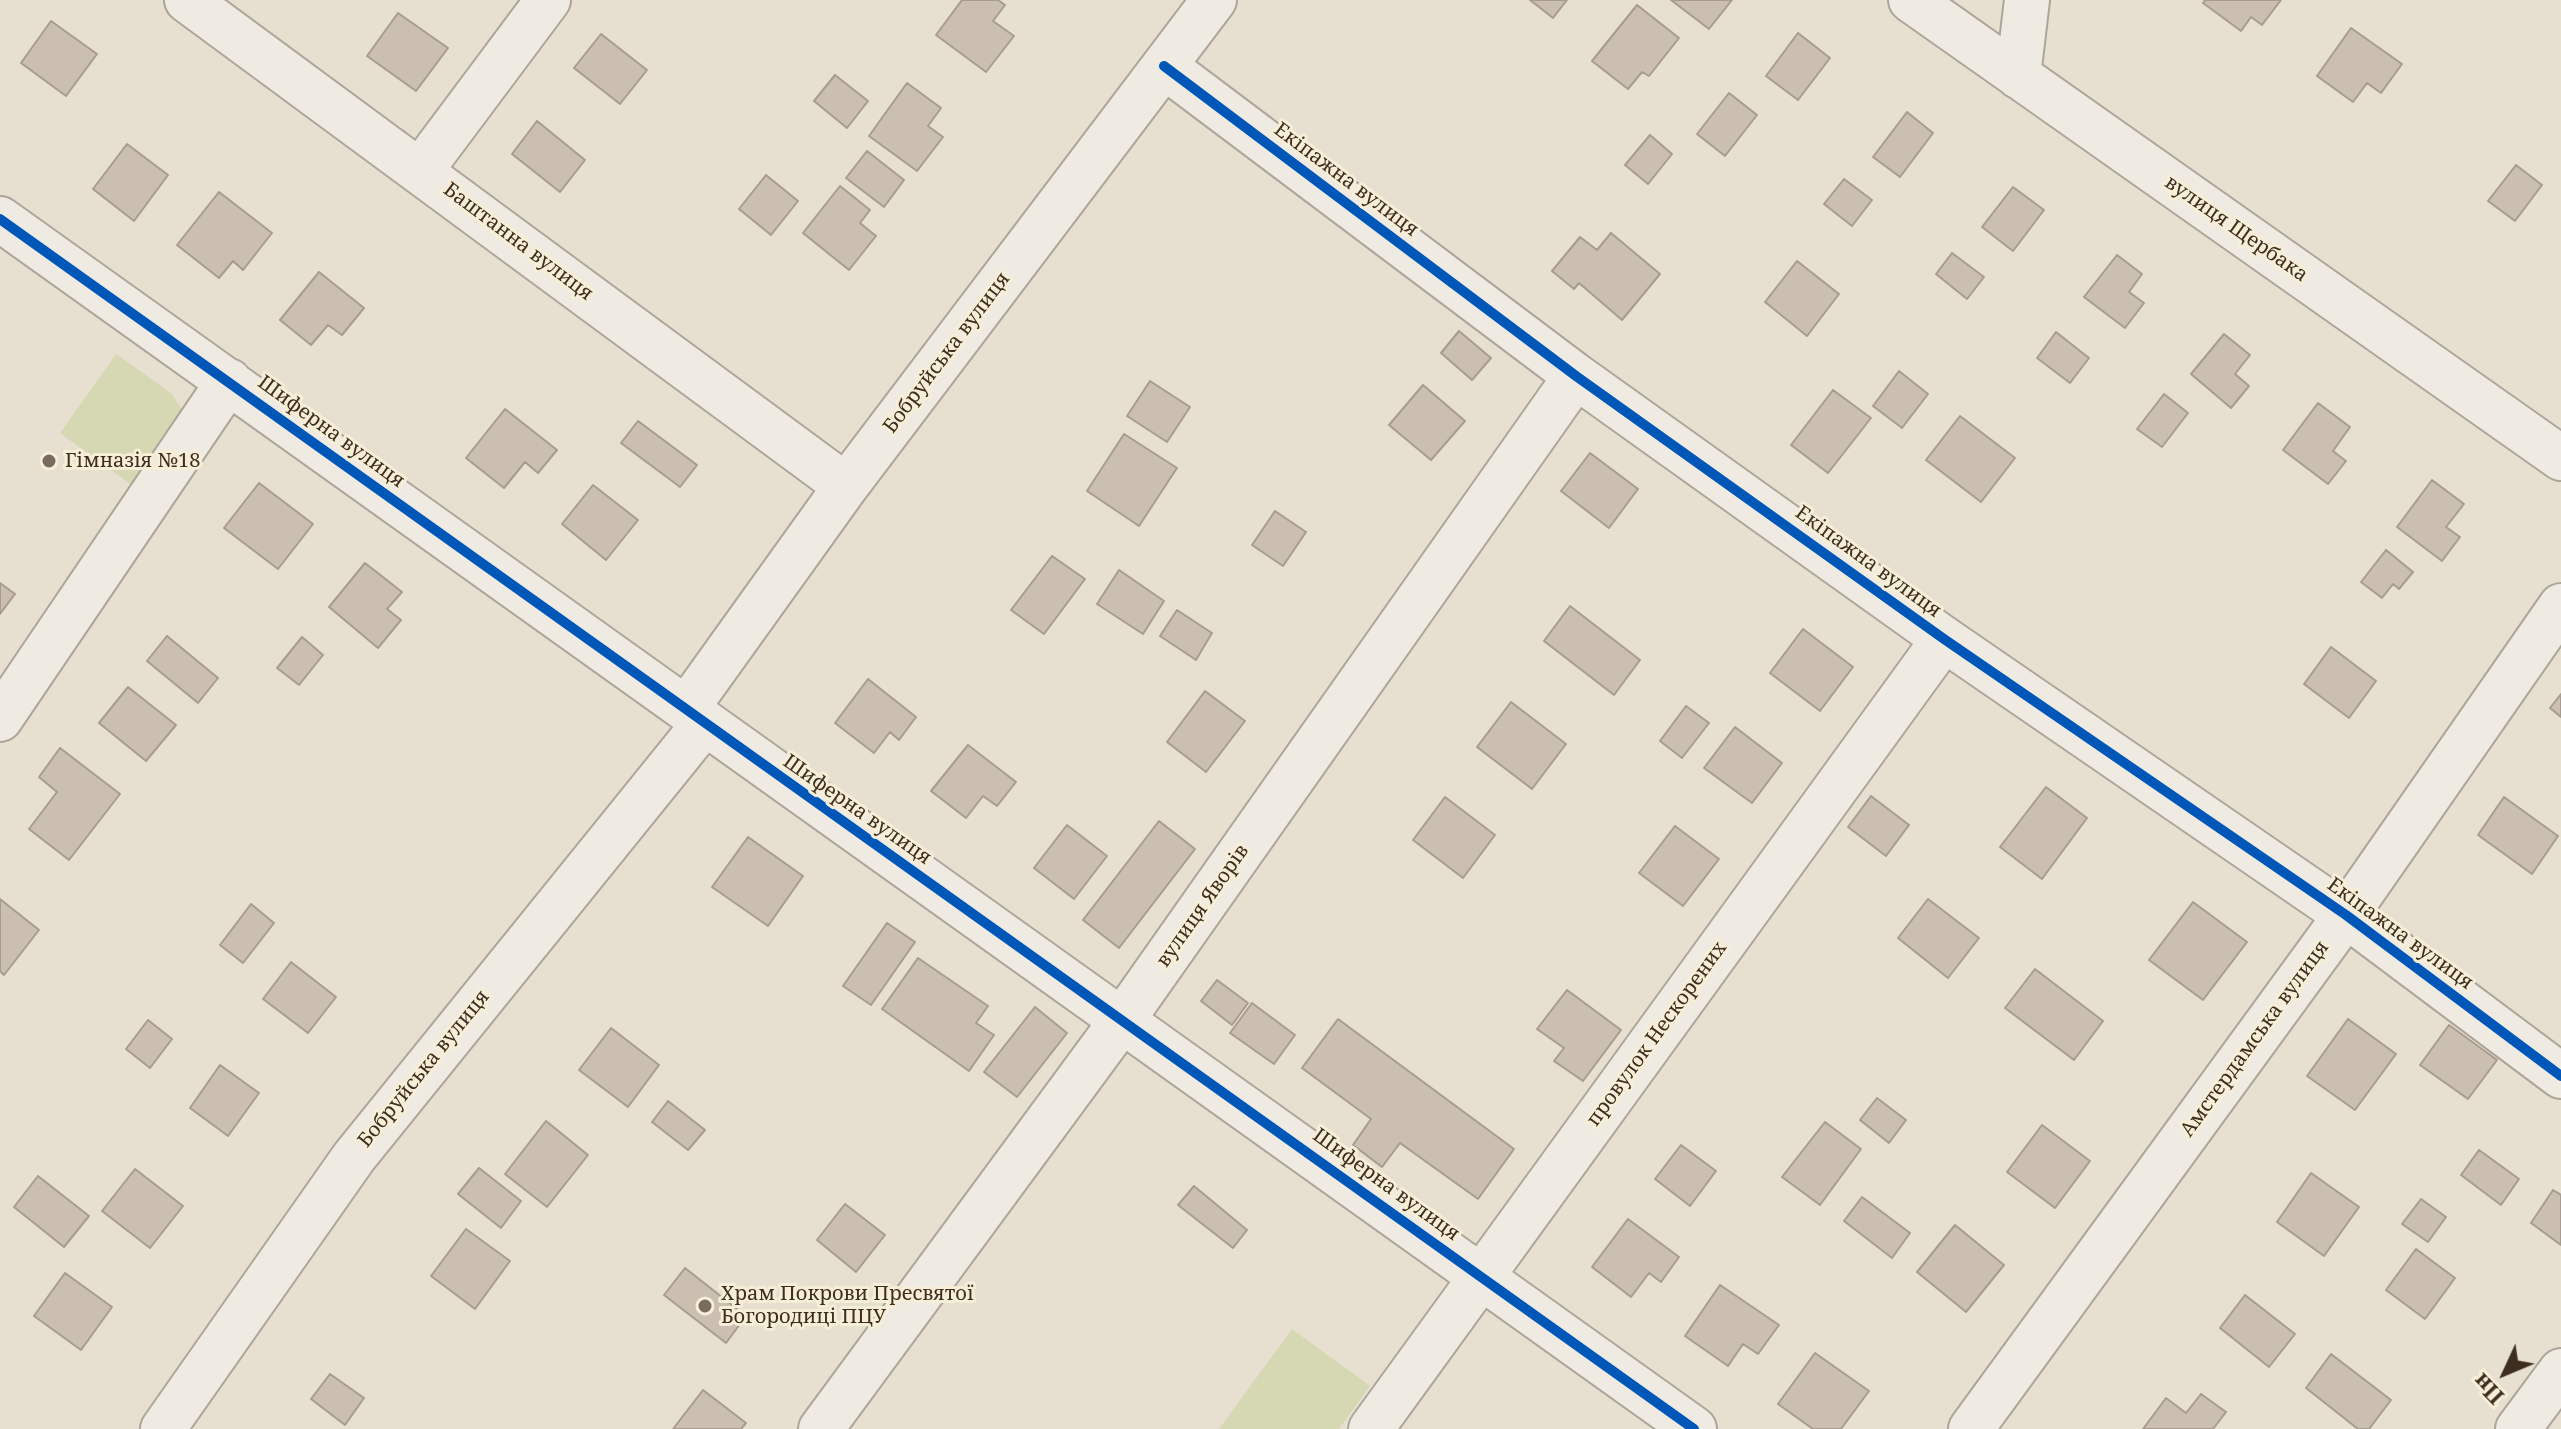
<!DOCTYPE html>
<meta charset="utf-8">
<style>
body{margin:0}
#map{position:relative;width:2561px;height:1429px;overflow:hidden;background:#e7e0d1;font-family:"Noto Serif",serif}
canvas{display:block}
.north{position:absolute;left:2465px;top:1333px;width:80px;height:80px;-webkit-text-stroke:6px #f7eed8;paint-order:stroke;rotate:226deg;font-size:22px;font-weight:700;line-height:32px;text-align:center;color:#3d2e20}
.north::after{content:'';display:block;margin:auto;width:28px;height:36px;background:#3d2e20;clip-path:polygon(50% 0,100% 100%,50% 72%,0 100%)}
</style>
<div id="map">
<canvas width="2561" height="1429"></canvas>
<div class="north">Пн</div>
</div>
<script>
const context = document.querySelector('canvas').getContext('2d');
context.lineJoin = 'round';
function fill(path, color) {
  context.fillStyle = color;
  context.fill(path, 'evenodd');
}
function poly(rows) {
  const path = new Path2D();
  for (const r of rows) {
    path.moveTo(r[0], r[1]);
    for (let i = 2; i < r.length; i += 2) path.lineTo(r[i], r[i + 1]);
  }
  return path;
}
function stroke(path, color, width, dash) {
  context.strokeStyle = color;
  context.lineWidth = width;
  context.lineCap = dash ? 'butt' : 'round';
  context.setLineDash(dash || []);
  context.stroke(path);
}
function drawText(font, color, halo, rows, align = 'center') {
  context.font = font + ' "Noto Serif",serif';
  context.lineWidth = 6;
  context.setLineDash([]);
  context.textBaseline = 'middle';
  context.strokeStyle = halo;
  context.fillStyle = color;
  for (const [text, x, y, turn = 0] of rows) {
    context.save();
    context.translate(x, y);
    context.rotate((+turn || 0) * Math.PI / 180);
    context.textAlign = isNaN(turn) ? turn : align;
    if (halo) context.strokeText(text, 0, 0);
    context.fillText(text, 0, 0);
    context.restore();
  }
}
const green = poly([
 [116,354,171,393,182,409,181,429,137,489,60,433],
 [1292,1329,1370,1386,1339,1429,1219,1429]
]);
const building = poly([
 [962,0,998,0,1005,5,993,21,1014,36,986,72,936,35,962,0],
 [1530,0,1567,0,1553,18,1530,0],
 [1671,0,1732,0,1709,29,1671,0],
 [2205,0,2281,0,2262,25,2251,17,2241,31,2203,3,2205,0],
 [1637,5,1679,38,1649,76,1642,72,1628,89,1592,61,1637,5],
 [398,13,448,48,416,91,367,56,398,13],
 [51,21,97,54,66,96,21,63,51,21],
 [2351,28,2402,64,2381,93,2367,83,2353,102,2317,76,2351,28],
 [1798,33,1830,58,1798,100,1766,76,1798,33],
 [601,34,647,70,620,104,574,68,601,34],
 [835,75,868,101,847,128,814,101,835,75],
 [907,83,941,108,928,126,943,137,917,171,869,136,907,83],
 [1729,93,1757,115,1725,156,1697,134,1729,93],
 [1907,112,1933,133,1900,177,1873,157,1907,112],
 [537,121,585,160,560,192,512,154,537,121],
 [1650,135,1672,154,1648,184,1625,165,1650,135],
 [127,144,168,175,134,221,93,189,127,144],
 [867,151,904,180,884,207,846,178,867,151],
 [2516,165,2542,185,2515,221,2488,201,2516,165],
 [766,175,798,201,771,235,739,209,766,175],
 [1844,179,1872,200,1852,226,1824,204,1844,179],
 [840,186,870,210,860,223,876,236,849,270,803,233,840,186],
 [2013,187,2044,210,2013,251,1982,227,2013,187],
 [219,192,272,233,243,270,233,261,219,278,177,245,219,192],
 [1611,233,1660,274,1622,320,1579,283,1574,289,1552,271,1580,237,1597,250,1611,233],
 [1952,253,1984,277,1967,299,1936,274,1952,253],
 [2117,255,2142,274,2129,292,2144,303,2125,328,2084,297,2117,255],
 [1797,261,1839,294,1807,336,1765,302,1797,261],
 [319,272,364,308,342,335,328,325,311,345,280,320,319,272],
 [1459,331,1491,358,1472,380,1441,353,1459,331],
 [2056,332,2089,358,2070,383,2037,358,2056,332],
 [2224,334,2250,355,2235,374,2249,386,2231,408,2191,374,2224,334],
 [1899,371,1928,394,1902,428,1873,406,1899,371],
 [1150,381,1190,407,1167,442,1127,416,1150,381],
 [1423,385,1465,421,1431,460,1389,425,1423,385],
 [1833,390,1871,418,1828,473,1791,445,1833,390],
 [2164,394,2188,413,2162,447,2137,429,2164,394],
 [2318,403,2350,427,2333,451,2346,461,2328,484,2283,450,2318,403],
 [505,409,557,450,538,473,525,462,504,488,466,458,505,409],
 [1960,416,2015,458,1981,502,1926,460,1960,416],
 [638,421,697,465,680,487,621,443,638,421],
 [1124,434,1177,468,1139,526,1087,491,1124,434],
 [1590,453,1638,489,1609,528,1561,491,1590,453],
 [2432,480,2464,504,2446,527,2460,537,2442,561,2397,527,2432,480],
 [259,483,313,524,278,569,224,528,259,483],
 [593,485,638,520,606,560,562,524,593,485],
 [1275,511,1306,532,1283,566,1252,545,1275,511],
 [2386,550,2413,572,2399,589,2393,584,2382,598,2361,582,2386,550],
 [1052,556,1085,579,1044,634,1011,610,1052,556],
 [365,563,402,592,387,609,401,620,378,648,329,607,365,563],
 [1119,570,1164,601,1143,634,1097,604,1119,570],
 [0,583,15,594,0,614,0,583],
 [1570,606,1640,660,1614,695,1544,641,1570,606],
 [1177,610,1212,633,1196,660,1160,636,1177,610],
 [1803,629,1853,667,1820,711,1770,673,1803,629],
 [167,636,218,678,198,703,147,661,167,636],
 [302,637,323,655,299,685,277,668,302,637],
 [2331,647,2376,681,2349,718,2304,684,2331,647],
 [868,679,916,717,899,740,890,732,874,753,835,723,868,679],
 [128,687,176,725,146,761,99,723,128,687],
 [1205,691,1245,721,1206,772,1167,742,1205,691],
 [2561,694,2561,717,2550,708,2561,694],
 [1511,702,1566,744,1532,789,1477,747,1511,702],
 [1686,706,1709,723,1682,758,1660,741,1686,706],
 [1735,727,1782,763,1752,803,1704,768,1735,727],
 [968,745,1016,782,997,806,983,796,966,818,931,791,968,745],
 [60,748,120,794,69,860,29,829,57,792,39,777,60,748],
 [2046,787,2087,818,2042,879,2000,847,2046,787],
 [1871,796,1909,825,1886,856,1848,827,1871,796],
 [1445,797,1495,835,1463,878,1413,840,1445,797],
 [2504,797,2558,836,2532,874,2478,835,2504,797],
 [1159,821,1195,849,1119,948,1083,920,1159,821],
 [1067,825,1107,856,1074,899,1034,868,1067,825],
 [1675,826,1719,859,1683,906,1639,873,1675,826],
 [748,837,803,876,768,926,712,887,748,837],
 [0,899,39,930,4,975,0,971,0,899],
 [1928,899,1979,938,1948,978,1898,938,1928,899],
 [2193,902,2247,942,2203,1000,2149,960,2193,902],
 [251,904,274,923,243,963,220,945,251,904],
 [887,923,915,942,871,1005,843,986,887,923],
 [918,958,988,1006,976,1023,994,1035,969,1071,882,1009,918,958],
 [291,962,336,997,308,1033,263,999,291,962],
 [2035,969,2103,1021,2074,1060,2005,1008,2035,969],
 [1217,980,1248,1003,1232,1025,1201,1001,1217,980],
 [1567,990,1621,1030,1583,1081,1554,1061,1564,1048,1537,1029,1567,990],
 [1252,1003,1295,1035,1274,1064,1230,1033,1252,1003],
 [1035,1007,1067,1033,1017,1097,984,1072,1035,1007],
 [1338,1019,1514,1149,1478,1199,1400,1143,1382,1167,1353,1145,1371,1119,1302,1068,1338,1019],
 [2348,1019,2396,1054,2355,1110,2307,1076,2348,1019],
 [148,1020,172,1039,150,1068,126,1049,148,1020],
 [2449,1025,2497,1060,2468,1099,2420,1065,2449,1025],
 [611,1028,659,1065,628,1107,579,1070,611,1028],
 [220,1065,259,1093,228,1136,190,1108,220,1065],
 [1877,1098,1906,1120,1889,1143,1860,1120,1877,1098],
 [668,1101,705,1130,688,1150,652,1122,668,1101],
 [546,1121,588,1155,547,1207,505,1174,546,1121],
 [1825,1122,1861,1149,1820,1205,1782,1177,1825,1122],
 [2042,1125,2090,1161,2055,1208,2007,1172,2042,1125],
 [1681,1145,1716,1171,1690,1206,1655,1179,1681,1145],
 [2479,1150,2519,1179,2501,1205,2461,1175,2479,1150],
 [479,1168,521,1201,501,1228,458,1194,479,1168],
 [135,1169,183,1206,150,1248,102,1211,135,1169],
 [2311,1173,2359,1207,2324,1256,2277,1222,2311,1173],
 [38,1176,89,1216,64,1247,14,1207,38,1176],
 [1194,1186,1247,1230,1233,1248,1178,1205,1194,1186],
 [2553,1190,2561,1195,2561,1245,2531,1223,2553,1190],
 [1862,1197,1910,1233,1892,1258,1844,1221,1862,1197],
 [2421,1199,2446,1217,2428,1242,2402,1224,2421,1199],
 [845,1204,885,1235,856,1272,817,1240,845,1204],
 [1628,1219,1679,1257,1661,1282,1649,1273,1631,1297,1592,1267,1628,1219],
 [1955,1225,2004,1265,1966,1312,1917,1272,1955,1225],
 [466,1229,510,1261,475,1309,431,1276,466,1229],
 [2416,1249,2455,1278,2425,1319,2386,1290,2416,1249],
 [685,1268,746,1316,726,1343,664,1295,685,1268],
 [65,1273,112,1307,81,1350,34,1316,65,1273],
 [1720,1285,1779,1325,1758,1354,1743,1344,1728,1366,1685,1336,1720,1285],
 [2245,1295,2295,1334,2269,1367,2220,1328,2245,1295],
 [1815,1353,1869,1391,1841,1429,1813,1429,1778,1404,1815,1353],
 [2331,1354,2391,1400,2369,1429,2358,1429,2306,1388,2331,1354],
 [330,1374,364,1398,345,1425,311,1399,330,1374],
 [703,1390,746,1423,741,1429,673,1429,703,1390],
 [2201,1394,2226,1412,2213,1429,2143,1429,2166,1398,2186,1413,2201,1394]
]);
const minor = poly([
 [187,0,846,486],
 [1911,0,2561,458],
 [1164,66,1576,376,1944,639,2346,915,2561,1076],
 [2018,76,2027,0],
 [421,170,548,0],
 [0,219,1694,1429],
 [686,709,846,486,1214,0],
 [0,719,229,381],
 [163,1429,354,1157,704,724],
 [821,1429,1123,1019,1576,376],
 [1371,1429,1944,639],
 [1971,1429,2346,915,2561,606],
 [2518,1429,2561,1371]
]);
const cycleway = poly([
 [1164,66,1576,376,1944,639,2346,915,2561,1076],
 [0,219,1694,1429]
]);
const markers = [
 [49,461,8,"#786c5e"],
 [705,1306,8,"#786c5e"]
];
const streetNames = [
 ["Екіпажна вулиця",1346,180,37],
 ["вулиця Щербака",2236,229,35],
 ["Баштанна вулиця",518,242,37],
 ["Бобруйська вулиця",947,353,-53],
 ["Шиферна вулиця",331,432,36],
 ["Екіпажна вулиця",1868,562,36],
 ["Шиферна вулиця",857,810,35],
 ["вулиця Яворів",1203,906,-55],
 ["Екіпажна вулиця",2400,934,36],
 ["провулок Нескорених",1657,1034,-54],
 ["Амстердамська вулиця",2255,1039,-54],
 ["Бобруйська вулиця",424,1069,-51],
 ["Шиферна вулиця",1386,1185,36]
];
const poiNames = [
 ["Гімназія №18",65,461],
 ["Храм Покрови Пресвятої",721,1294],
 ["Богородиці ПЦУ",721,1317]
];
fill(green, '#d6d7b3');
fill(building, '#cbbfb2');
stroke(building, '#a89c90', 2);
stroke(minor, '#ada599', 48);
stroke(minor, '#efebe3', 44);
stroke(cycleway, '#0057b8', 10);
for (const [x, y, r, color] of markers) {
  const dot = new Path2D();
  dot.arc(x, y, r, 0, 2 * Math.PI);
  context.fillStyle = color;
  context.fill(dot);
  stroke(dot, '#f7eed8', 3);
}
drawText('20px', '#3d2e20', '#f7eed8', streetNames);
drawText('20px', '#3d2e20', '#f7eed8', poiNames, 'left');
</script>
